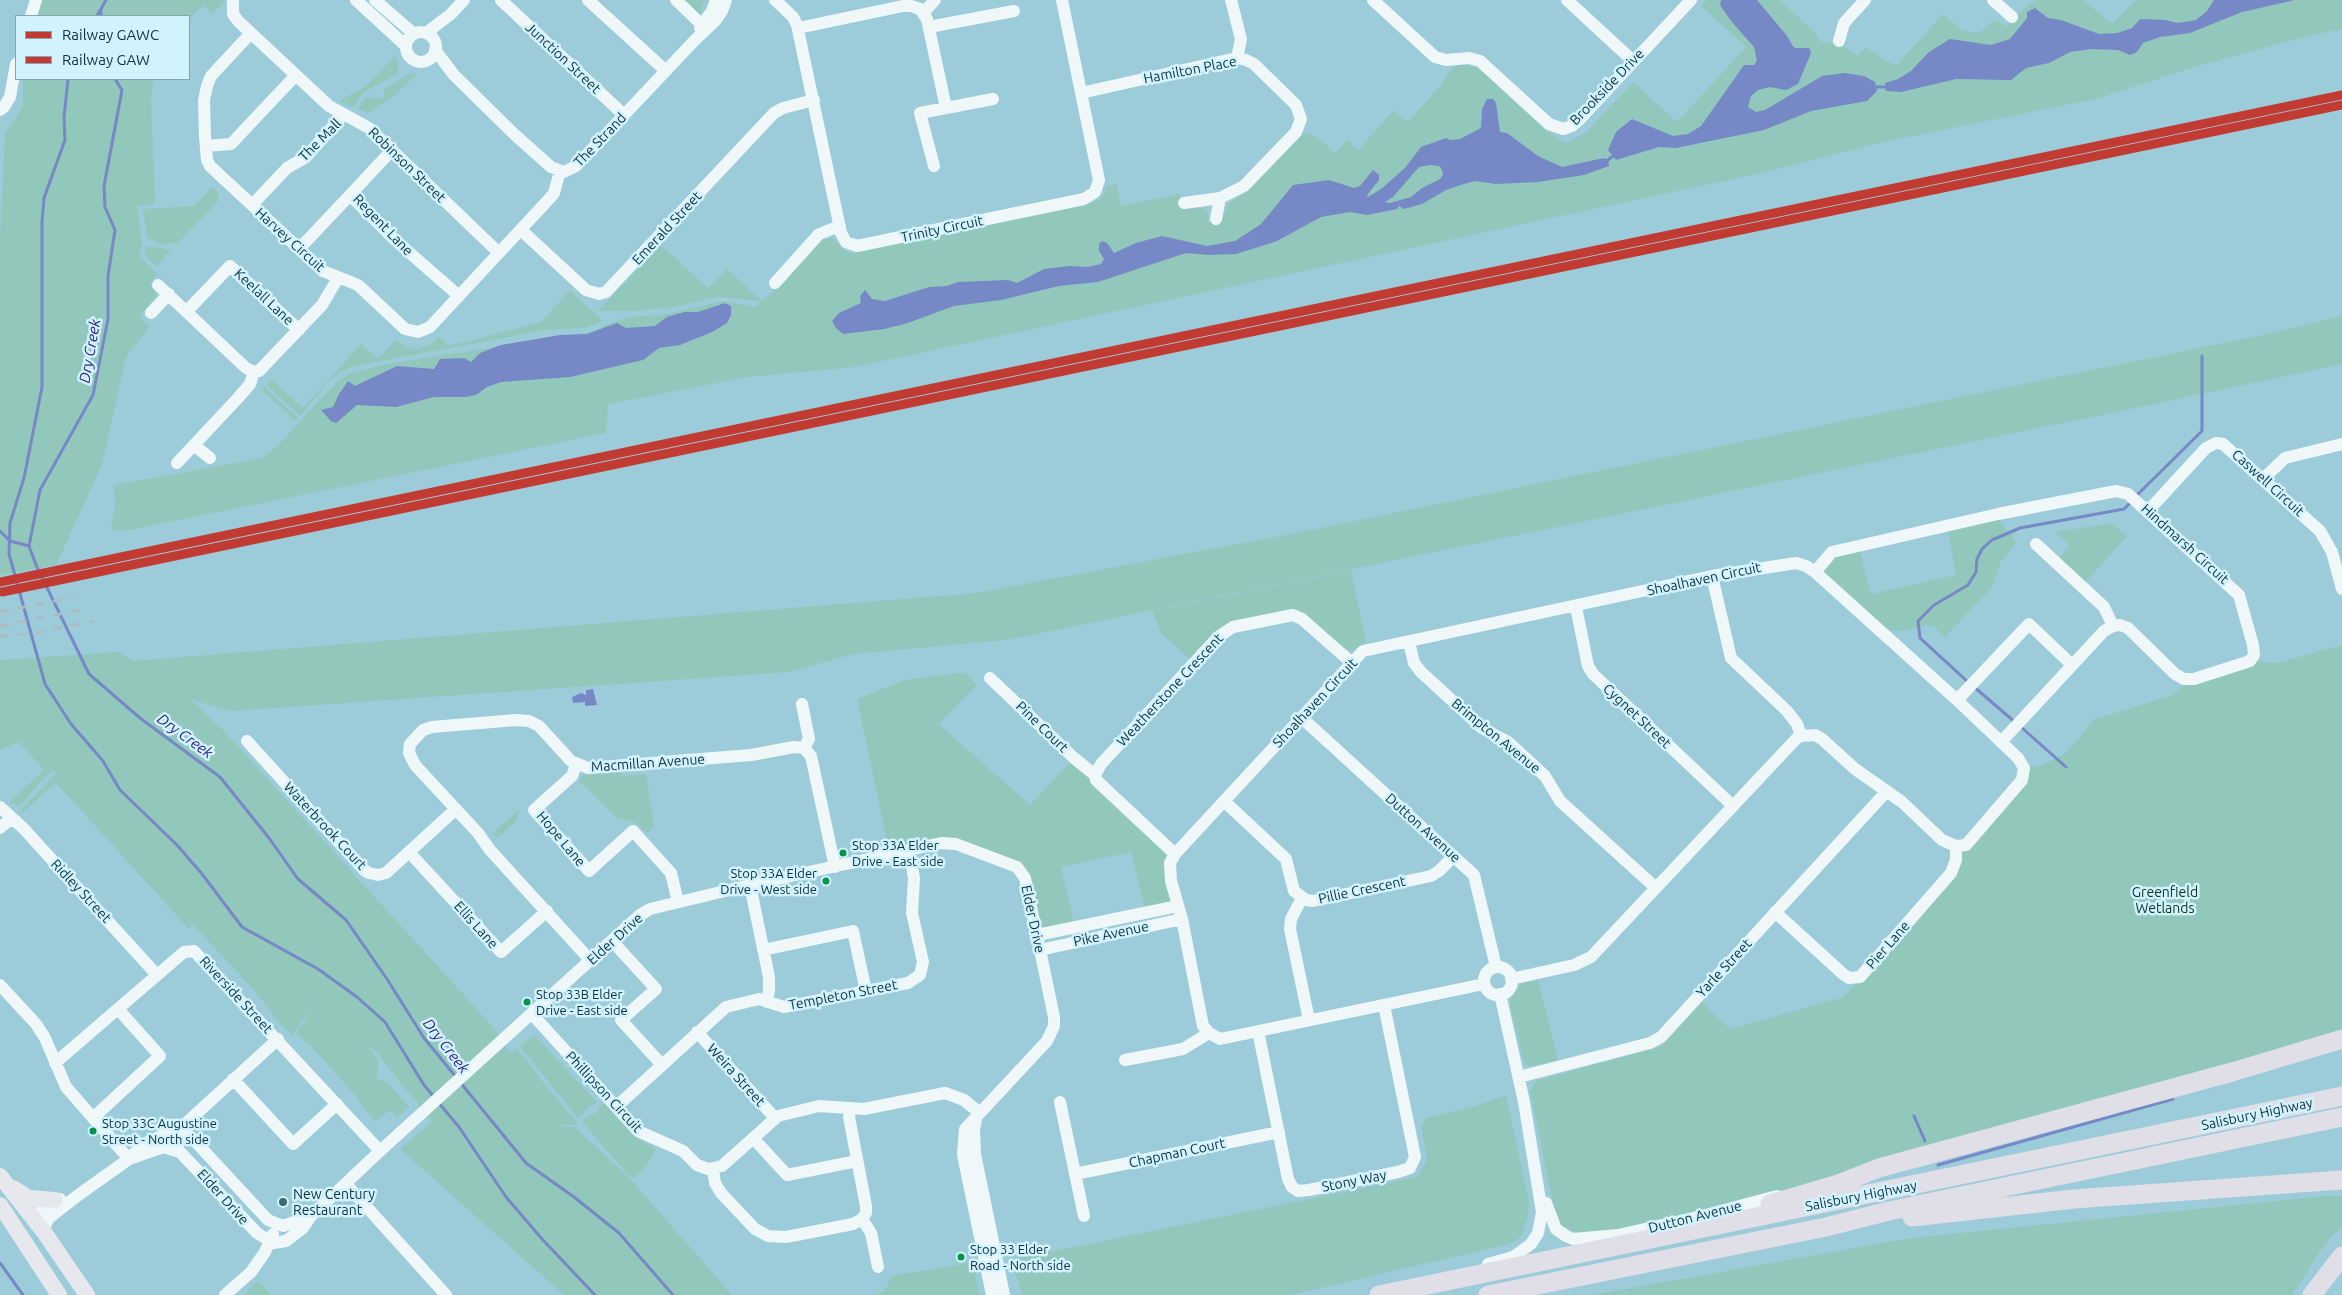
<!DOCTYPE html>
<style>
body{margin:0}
#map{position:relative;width:2342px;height:1295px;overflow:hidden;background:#9cccda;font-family:Ubuntu,sans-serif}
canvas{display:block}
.legend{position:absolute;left:15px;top:15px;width:175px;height:65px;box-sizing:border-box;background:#d2f3fd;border:1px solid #83a6b0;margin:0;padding:6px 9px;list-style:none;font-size:15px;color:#0c323c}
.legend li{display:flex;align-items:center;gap:10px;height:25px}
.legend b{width:25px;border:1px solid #83a6b0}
</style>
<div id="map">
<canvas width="2342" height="1295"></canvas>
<ul class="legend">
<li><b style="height:6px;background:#c23b33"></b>Railway GAWC</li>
<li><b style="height:6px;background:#c23b33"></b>Railway GAW</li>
</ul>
</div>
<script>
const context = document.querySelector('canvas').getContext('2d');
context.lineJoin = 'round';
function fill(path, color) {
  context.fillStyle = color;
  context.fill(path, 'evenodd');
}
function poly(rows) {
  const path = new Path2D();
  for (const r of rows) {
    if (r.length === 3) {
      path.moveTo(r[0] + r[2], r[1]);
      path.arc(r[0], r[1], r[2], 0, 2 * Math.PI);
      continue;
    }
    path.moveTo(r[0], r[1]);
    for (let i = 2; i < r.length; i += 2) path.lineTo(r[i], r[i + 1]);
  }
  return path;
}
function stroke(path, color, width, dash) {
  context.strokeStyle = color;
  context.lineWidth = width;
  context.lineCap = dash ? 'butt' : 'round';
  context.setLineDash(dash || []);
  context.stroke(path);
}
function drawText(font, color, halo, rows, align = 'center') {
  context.font = font + ' Ubuntu,sans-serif';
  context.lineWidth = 5;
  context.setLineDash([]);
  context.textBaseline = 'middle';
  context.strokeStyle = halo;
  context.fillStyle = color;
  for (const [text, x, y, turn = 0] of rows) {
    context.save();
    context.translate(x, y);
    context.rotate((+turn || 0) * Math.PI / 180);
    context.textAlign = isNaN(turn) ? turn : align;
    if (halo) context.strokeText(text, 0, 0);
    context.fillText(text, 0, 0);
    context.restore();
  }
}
const green = poly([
 [40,0,225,0,213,14,203,5,189,20,189,16,35,16],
 [683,0,705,0,700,13,696,12],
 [1707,0,1780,0,1814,32,1820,41,1844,47,1858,56,1866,47,1886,61,1897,65,1943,14,1962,30,1975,33,1982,31,1991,22,1996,21,2007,26,2022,10,2036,0,2083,0,2112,24,2135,0,2342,0,2342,29,2304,37,2194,67,2100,98,1879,143,1757,174,855,367,748,377,608,404,606,433,130,530,111,530,115,503,113,485,263,458,280,443,339,380,348,374,386,364,595,331,607,324,630,317,662,315,724,301,756,307,761,301,717,297,674,307,635,311,598,311,661,245,708,288,727,269,762,301,778,287,822,239,833,238,844,251,853,253,1099,201,1105,193,1106,186,1117,184,1121,206,1179,194,1182,209,1204,208,1208,211,1208,222,1218,226,1229,203,1245,193,1304,133,1316,136,1335,153,1347,140,1358,150,1394,110,1408,122,1443,83,1447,74,1454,67,1463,63,1480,69,1546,131,1566,143,1586,133,1633,82,1677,122,1746,47,1701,6],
 [395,56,399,66,397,74,363,93,353,107,341,102,346,97,366,86],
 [418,73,394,96,369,113,358,109,365,98,383,98,384,89,409,74],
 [23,79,154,79,151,95,155,204,137,206,142,243,139,256,157,274,149,284,155,290,156,296,139,317,150,326,126,357,102,465,56,565,0,575,0,234,5,133,23,106],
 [212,187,216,189,219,200,179,242,161,245,147,237,143,209,194,206],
 [148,246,170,250,171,250,156,267,145,255,145,247],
 [570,290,603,321,585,328,546,330,355,366,342,371,328,382,300,416,267,385,271,379,303,408,361,344,378,359,396,340,410,348,417,349,431,344,438,336,449,346,541,322],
 [2342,316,2342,364,2107,414,1007,640,854,654,789,672,232,711,191,700,222,729,494,1028,510,1053,516,1049,527,1061,548,1089,577,1122,576,1125,560,1125,561,1126,575,1127,632,1181,732,1295,564,1295,400,1149,432,1122,376,1052,364,1043,378,1059,377,1079,389,1084,409,1107,397,1117,390,1110,375,1122,354,1094,310,1045,296,1034,316,1003,292,1035,272,1016,274,1014,240,975,177,908,192,925,189,929,56,783,23,812,21,810,52,778,56,773,54,771,43,779,20,805,11,804,9,802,44,770,19,742,0,750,0,660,119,652,133,661,977,593,1301,532,2263,335],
 [264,387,298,418,295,421,261,389],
 [1998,514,2001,523,2017,542,2001,561,1992,587,1945,637,1934,627,1926,625,1904,631,1879,629,1815,572,1826,557,1858,545,1871,594,1956,575,1947,526],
 [2112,523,2127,536,2083,585,2058,560,2069,545,2055,532],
 [1351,570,1366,642,1356,649,1350,650,1343,648,1304,613,1287,610,1230,622,1221,627,1190,659,1162,634,1152,611],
 [2342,645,2342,1035,1705,1213,1614,1233,1581,1234,1562,1226,1556,1217,1530,1091,1536,1081,1662,1046,1702,1002,1730,1029,1844,997,1951,873,1966,845,2024,768,2043,765,2065,754,2095,719,2170,696,2194,679,2250,661,2277,663],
 [957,673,965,673,977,685,939,724,1030,805,1074,758,1175,854,1178,906,1146,913,1131,852,1061,867,1075,927,1037,935,1017,867,956,844,890,854,857,699,905,680],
 [620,771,621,776,646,774,654,826,647,833,636,823,615,817,579,781,583,775],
 [520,809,515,822,497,838,493,833],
 [1538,980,1558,1060,1530,1066,1525,1064,1523,1058,1510,1006,1512,997,1520,986,1525,982],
 [534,1035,598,1103,592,1105,578,1118,521,1048,520,1046],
 [1506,1095,1529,1202,1528,1216,1522,1234,1517,1240,1509,1244,1291,1295,1023,1295,1010,1260,1417,1177,1427,1161,1421,1127,1426,1118,1469,1108],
 [602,1104,605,1104,638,1139,656,1149,647,1165,635,1177,630,1177,582,1122,588,1116,597,1112],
 [2325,1196,2342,1196,2342,1225,2323,1247,2292,1295,1592,1295,1911,1238],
 [973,1262,979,1295,874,1295,884,1292,892,1276],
 [258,1281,271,1295,243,1295]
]);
const water = poly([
 [1721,0,1757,0,1788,37,1792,45,1795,48,1809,48,1811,53,1798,84,1786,90,1770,87,1758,90,1751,96,1748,107,1756,112,1765,110,1822,76,1844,73,1864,76,1875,82,1877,91,1867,101,1811,111,1764,130,1676,148,1659,147,1616,160,1608,150,1616,132,1632,119,1673,136,1688,134,1701,126,1744,65,1754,65,1757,61,1754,47,1731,21,1720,5],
 [2214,0,2295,0,2242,12,2190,33,2160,37,2143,43,2137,52,2130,55,2118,50,2091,49,2070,52,2049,63,2026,68,2011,80,1956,79,1901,92,1886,91,1885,83,1898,79,1911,71,1929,52,1950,39,1991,45,2010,39,2027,18,2027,12,2035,8,2048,18,2061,20,2099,34,2117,33,2132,28,2140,19,2165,20,2178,23,2196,20,2207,11],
 [1487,99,1493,99,1496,103,1500,132,1507,133,1538,156,1562,167,1604,158,1608,160,1609,166,1584,175,1538,182,1496,184,1475,181,1464,184,1446,190,1422,204,1404,209,1399,206,1397,209,1367,215,1350,212,1321,217,1277,241,1236,254,1208,255,1186,253,1098,282,1059,286,1001,300,954,306,905,324,884,329,843,334,836,328,832,321,839,313,861,303,860,296,865,290,872,299,885,301,929,287,947,286,958,282,1008,280,1017,283,1044,269,1070,266,1088,267,1101,264,1104,259,1099,251,1099,244,1102,241,1107,243,1114,253,1136,243,1162,236,1207,246,1235,241,1261,224,1293,185,1329,180,1354,188,1360,186,1373,170,1379,175,1379,180,1367,195,1368,197,1381,189,1405,168,1421,147,1446,138,1450,140,1460,139,1481,128,1482,109],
 [1430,165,1439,166,1442,170,1443,175,1440,179,1422,188,1411,197,1390,203,1385,202,1393,197,1419,167],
 [725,303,731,306,731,315,727,323,712,332,680,345,659,348,643,360,570,377,501,382,487,387,476,395,466,397,434,397,396,407,357,405,336,423,331,421,321,410,333,407,339,394,348,381,355,386,397,366,434,369,440,359,464,358,471,362,480,353,501,345,560,335,587,334,617,323,626,328,655,326,667,317,684,312,698,312],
 [593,689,597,705,585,706,585,702,573,703,572,697,581,693,586,695,586,690]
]);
const stream = poly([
 [97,16,100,10],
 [101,16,101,9,106,0],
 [68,79,64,117,65,140,44,198,42,222,42,387,24,478,10,523,9,554,45,684,71,724,103,761,120,790,177,845,202,874,242,927,318,969,357,997,385,1022,424,1085,434,1097],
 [115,79,122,90,104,186,105,207,115,230,108,276,108,319,93,395,40,490,29,546,36,565,89,674,140,718,220,777,269,838,298,879,346,920,387,979,424,1038,456,1077],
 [1876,87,1886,87],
 [1608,160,1613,156],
 [2135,497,2202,431,2202,356],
 [0,531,10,541,29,546],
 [1968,682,1920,638,1918,621,1934,605,1968,585,1976,572,1977,559,1982,549,1992,540,2020,528,2124,509,2131,502],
 [1973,686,2016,723],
 [2021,727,2066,767],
 [460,1082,526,1163,574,1197,619,1233,673,1295],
 [438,1102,459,1127,506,1197,542,1239,595,1295],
 [1914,1116,1925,1141],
 [1938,1165,2173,1099],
 [0,1263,23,1295]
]);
const minor = poly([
 [233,0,233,14,238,21,329,106,369,128,499,253],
 [356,0,406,46],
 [375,0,414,34],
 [501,0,624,115],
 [588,0,666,71],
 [676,0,702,25],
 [775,0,793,17,797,25,841,233,846,242,857,246,1084,199,1095,192,1099,180,1062,0],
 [1231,0,1241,39,1237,58],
 [1373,0,1435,57,1446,60,1469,58,1480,61,1549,124,1563,129,1572,126,1580,119,1691,0],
 [1567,0,1633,61],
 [1993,0,2012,17],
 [924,12,935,0],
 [31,16,36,0],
 [929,27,1014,11],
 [700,28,712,11,716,0],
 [798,28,908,5,920,9,927,19,946,108],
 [421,47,15],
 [251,33,211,76,207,86,204,100,205,137,207,160,210,166,323,271,358,285,405,329,418,332,430,327,550,198,554,193,560,171],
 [426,33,451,14,464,0],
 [1839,41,1844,23,1865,0],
 [435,50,454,75,514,134,551,167,564,172,576,166,694,41,715,21,722,11,726,0],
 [1081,93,1237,58,1246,60,1254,64,1296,105,1301,119,1296,132,1244,186,1220,198,1184,203],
 [0,110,4,107,10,97,16,64],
 [206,146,231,144,296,75],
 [392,150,350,195,395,240,459,296],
 [934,166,920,113,993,99],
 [252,205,287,168,306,157,344,114],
 [1216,219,1220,198],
 [521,230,586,290,599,294,606,292,774,113,783,108,814,100],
 [299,249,350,195],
 [775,283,819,234,840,226],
 [158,285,246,368,254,372,259,371,322,305,338,278],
 [187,311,230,266,299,330],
 [151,313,169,294],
 [194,445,210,458],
 [177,463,238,398,250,384,254,372],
 [2263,479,2285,458,2342,444],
 [2148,511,2206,448,2216,443,2223,444,2320,531,2332,552,2342,589],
 [2036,544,2104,607,2113,626],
 [1815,572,1832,552,1998,514,2116,491,2128,494,2239,595,2253,645,2254,655,2250,661,2194,679,2184,679,2175,674,2128,628,2120,625,2113,626,2104,631,2001,742],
 [1712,576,1731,658,1787,711,1797,724,1801,736],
 [1576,607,1588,666,1593,674,1733,806],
 [1409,642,1414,663,1421,672,1482,728,1508,742,1545,776,1560,801,1656,888],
 [990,678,1074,758,1095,775],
 [1957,700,2029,624,2072,665],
 [802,704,809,739,804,748],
 [1302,718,1474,875,1496,967],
 [247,741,364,870,369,873,378,875,386,873,456,809],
 [576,765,572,776,534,810,589,871,633,831,671,873,678,902],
 [1224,801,1286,859,1294,891,1306,900,1313,901,1431,876,1439,871,1454,856],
 [0,807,24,829,157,975],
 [0,828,8,821,16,821],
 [409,852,501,952,547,911],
 [1175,854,1096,780,1095,775,1101,764,1218,637,1233,627,1293,615,1302,619,1352,663],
 [750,885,769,977,769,990,767,1002],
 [1302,898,1291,919,1290,929,1309,1020],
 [1775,912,1843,974,1849,978,1860,977,1951,873,1956,860,1956,846],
 [1037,935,1178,906],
 [612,941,656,989,621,1020,662,1065],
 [763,950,853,931,866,991],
 [1040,950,1182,919],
 [591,961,490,850,478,833,415,765,409,753,410,744,423,730,432,727,516,720,529,721,539,726,571,761,588,768,751,755,794,747,804,748,811,756,835,867],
 [1498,981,14],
 [1484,984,1220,1039,1209,1033,1203,1026,1182,919,1171,881,1170,863,1175,854,1363,651,1712,576,1796,563,1806,566,1815,572,1957,700,2018,758,2024,768,2022,780,1966,845,1956,846,1942,840,1902,802,1855,769,1822,739,1815,735,1801,736,1797,738,1591,957,1574,965,1511,979],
 [0,985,36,1024,45,1038,66,1087,129,1159],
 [532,1014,638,1131,683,1151,697,1165,708,1169,722,1166,778,1116,819,1106,864,1109,945,1093,964,1100,980,1113],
 [1258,1031,1288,1179,1292,1187,1298,1191,1309,1190,1398,1172,1410,1168,1415,1157,1384,1005],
 [697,1032,775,1118],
 [1125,1060,1183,1049,1209,1033],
 [55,1063,184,952,194,951,380,1151],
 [1519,1077,1650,1043,1661,1037,1887,791],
 [233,1079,293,1144,337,1104],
 [1060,1102,1084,1216],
 [616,1107,726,1007,759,999,784,1007,908,983,920,975,923,962,912,913,914,878,909,850],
 [94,1117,160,1056,118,1009],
 [976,1119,974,1130,975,1154,1004,1295],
 [753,1138,787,1175,857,1161],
 [176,1150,184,1125,278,1039],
 [129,1159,163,1147,180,1152,257,1233,273,1243,286,1241,303,1228,311,1216,380,1151,640,915,650,909,750,885,909,850,941,843,956,844,1017,867,1025,878,1054,1017,1054,1026,1047,1041,965,1129,963,1155,992,1295],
 [713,1169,715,1183,721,1193,755,1229,768,1236,786,1237,853,1224,862,1219,866,1213,866,1206,849,1117,851,1108],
 [1075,1174,1279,1132],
 [346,1184,446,1295],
 [1546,1203,1556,1229,1566,1236,1573,1239,1618,1235,1702,1216,1777,1196],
 [32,1217,55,1200,60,1199],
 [862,1219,871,1233,878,1267],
 [44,1232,45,1225,49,1218,77,1196,129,1159,142,1145,172,1131,187,1134,192,1138,268,1220,283,1226,311,1216],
 [1488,1264,1513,1257,1531,1244,1538,1233,1542,1212,1524,1102,1500,994],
 [225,1295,251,1272,265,1252,273,1234]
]);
const major = poly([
 [0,1176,44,1232,87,1295],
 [13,1188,29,1198,55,1200],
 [0,1205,59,1295]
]);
const highway = poly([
 [1770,1204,1838,1184,1879,1168,2232,1072,2342,1039],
 [1912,1217,2074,1199,2342,1180],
 [1379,1295,2342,1096],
 [1488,1295,1826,1227,1889,1211,2342,1117],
 [2312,1295,2342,1256]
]);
const rail = poly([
 [0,612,74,597],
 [0,626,84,609],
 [0,636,31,634,94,621]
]);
const rail1 = poly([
 [0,582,2342,95]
]);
const rail2 = poly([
 [2,592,2342,105]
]);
const markers = [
 [843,853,4.5,"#02954e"],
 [826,881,4.5,"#02954e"],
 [527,1002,4.5,"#02954e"],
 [93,1131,4.5,"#02954e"],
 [283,1202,5,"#3e6873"],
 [961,1257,4.5,"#02954e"]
];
const busNames = [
 ["Stop 33A Elder",852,846],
 ["Drive - East side",852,862],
 ["Stop 33A Elder",817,874,"right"],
 ["Drive - West side",817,890,"right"],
 ["Stop 33B Elder",536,995],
 ["Drive - East side",536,1011],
 ["Stop 33C Augustine",102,1124],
 ["Street - North side",102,1140],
 ["Stop 33 Elder",970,1250],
 ["Road - North side",970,1266]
];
const streetNames = [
 ["Junction Street",563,58,43],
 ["Hamilton Place",1190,70,-11],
 ["Brookside Drive",1607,87,-46],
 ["The Mall",320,140,-45],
 ["The Strand",600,140,-46],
 ["Robinson Street",407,165,44],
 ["Regent Lane",383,225,46],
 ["Emerald Street",667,228,-47],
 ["Trinity Circuit",942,229,-12],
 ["Harvey Circuit",290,240,42],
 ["Keelall Lane",264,297,43],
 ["Caswell Circuit",2268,483,42],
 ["Hindmarsh Circuit",2185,544,42],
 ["Shoalhaven Circuit",1704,579,-12],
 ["Weatherstone Crescent",1170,690,-47],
 ["Shoalhaven Circuit",1315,703,-47],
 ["Cygnet Street",1637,716,43],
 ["Pine Court",1042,727,44],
 ["Brimpton Avenue",1496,736,39],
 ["Macmillan Avenue",648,763,-4],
 ["Waterbrook Court",325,826,47],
 ["Dutton Avenue",1423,828,42],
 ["Hope Lane",561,839,50],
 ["Pillie Crescent",1362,890,-12],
 ["Ridley Street",81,891,47],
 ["Elder Drive",1033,919,78],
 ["Ellis Lane",476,925,48],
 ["Pike Avenue",1111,934,-12],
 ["Elder Drive",615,939,-42],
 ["Pier Lane",1888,945,-49],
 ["Yarle Street",1724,968,-47],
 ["Riverside Street",236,995,47],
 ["Templeton Street",843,995,-11],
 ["Weira Street",736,1075,48],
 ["Phillipson Circuit",604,1092,47],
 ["Salisbury Highway",2257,1114,-12],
 ["Chapman Court",1177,1153,-12],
 ["Stony Way",1354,1181,-11],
 ["Salisbury Highway",1861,1196,-11],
 ["Elder Drive",223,1197,48],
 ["Dutton Avenue",1695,1217,-14]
];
const parkNames = [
 ["Greenfield",2165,892],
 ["Wetlands",2165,908]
];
const poiNames = [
 ["New Century",293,1194],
 ["Restaurant",293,1210]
];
const waterNames = [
 ["Dry Creek",90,351,-80],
 ["Dry Creek",185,736,36],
 ["Dry Creek",446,1046,52]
];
fill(green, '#91c8bb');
fill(water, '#7688c6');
stroke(stream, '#7688c6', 3);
stroke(minor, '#f0f7f9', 12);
stroke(major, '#e6e8ee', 16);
stroke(highway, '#e0dee7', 19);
stroke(rail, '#aebbbf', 3, [9, 9]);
stroke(rail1, '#c23b33', 9);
stroke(rail2, '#c23b33', 9);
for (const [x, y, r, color] of markers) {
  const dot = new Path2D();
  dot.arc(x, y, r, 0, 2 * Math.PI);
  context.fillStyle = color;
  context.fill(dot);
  stroke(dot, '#d2f3fd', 2);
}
drawText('13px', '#0c323c', '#d2f3fd', busNames, 'left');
drawText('14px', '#0c323c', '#d2f3fd', streetNames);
drawText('14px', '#083620', '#d2f3fd', parkNames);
drawText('14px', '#0c323c', '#d2f3fd', poiNames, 'left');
drawText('italic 15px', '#291f82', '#d2f3fd', waterNames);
</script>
